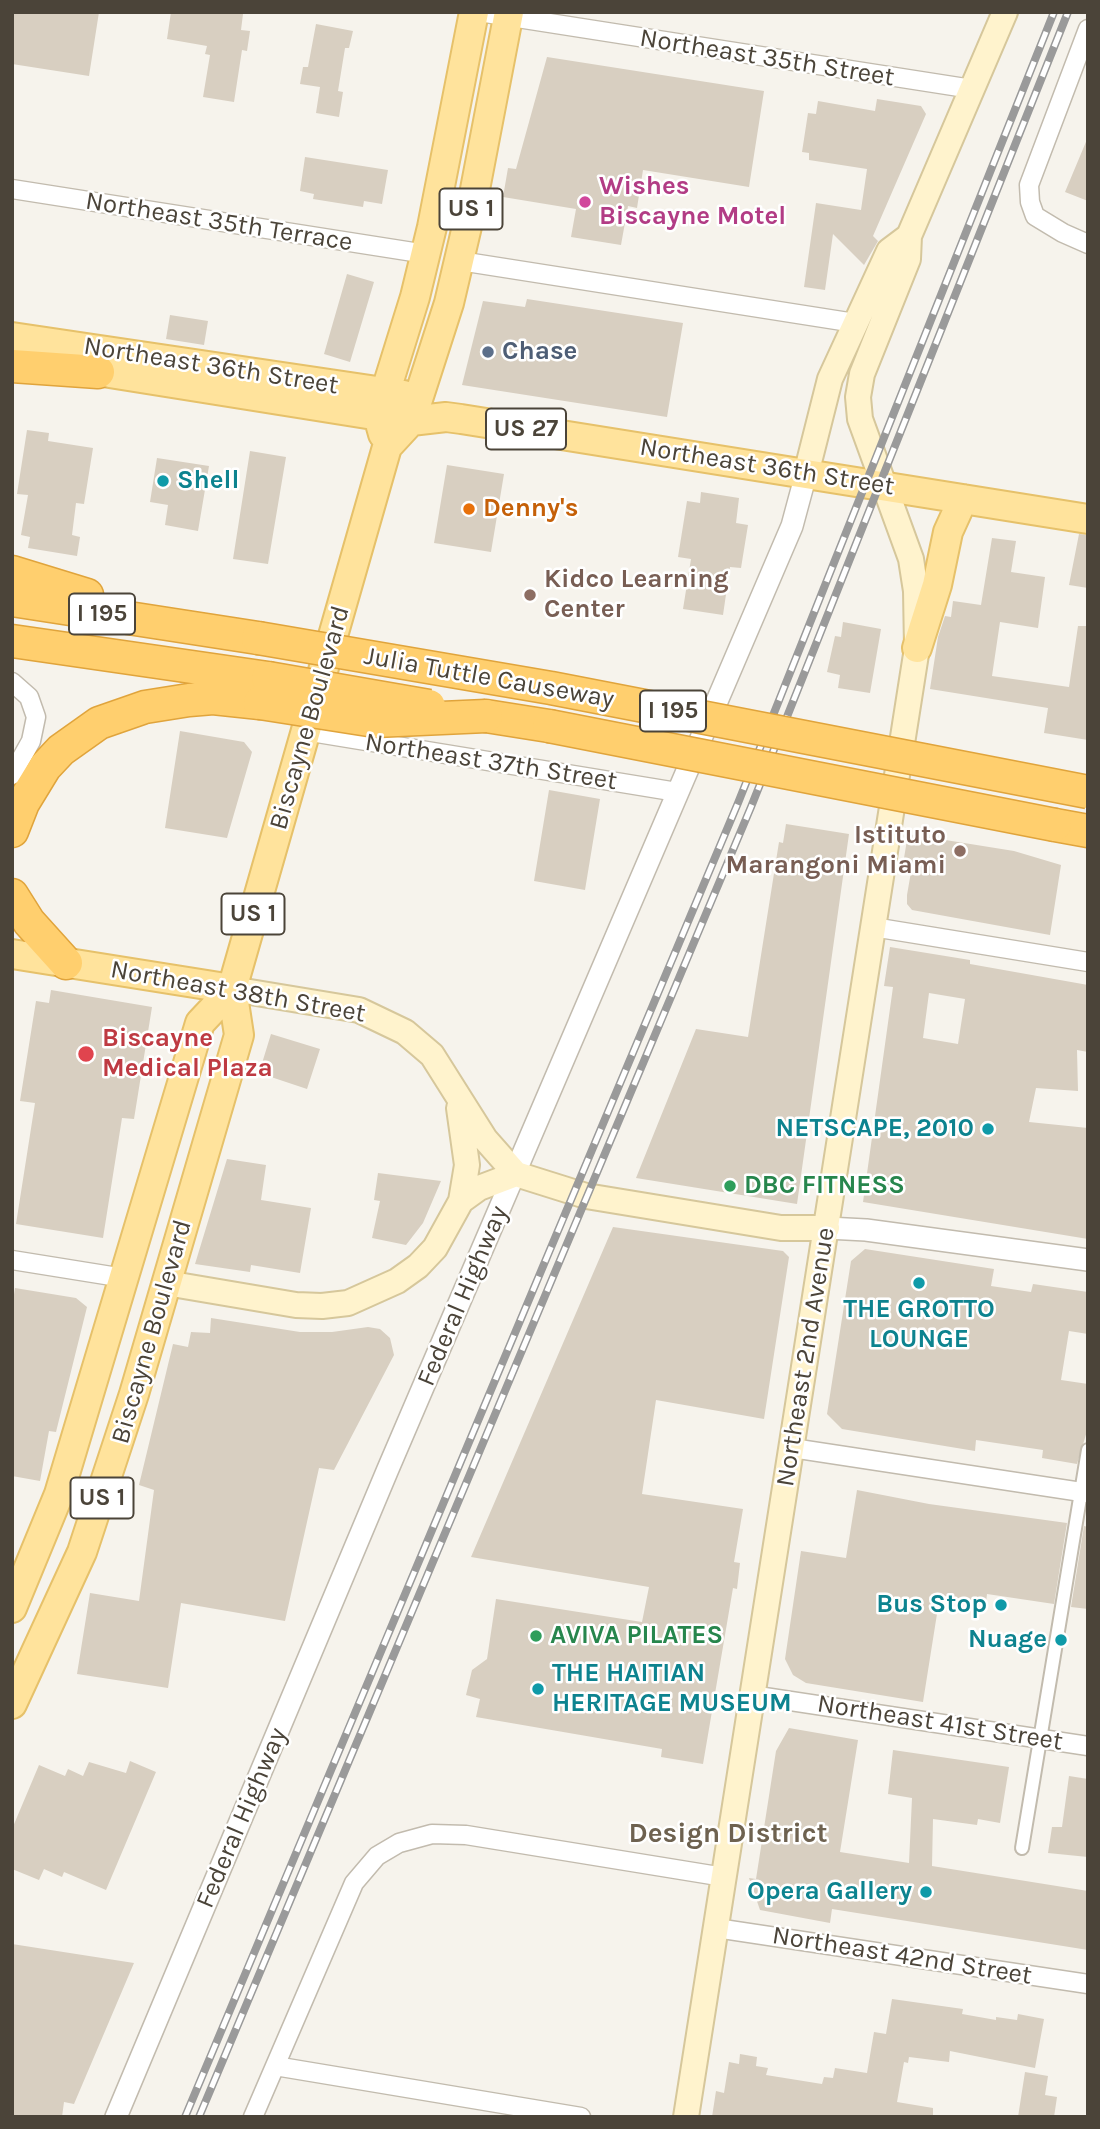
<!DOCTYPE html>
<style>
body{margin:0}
#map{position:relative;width:1100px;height:2129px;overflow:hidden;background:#f6f3ec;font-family:Karla,sans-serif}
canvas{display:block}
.frame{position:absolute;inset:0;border:14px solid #4b4439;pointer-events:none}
</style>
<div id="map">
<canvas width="1100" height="2129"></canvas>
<div class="frame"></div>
</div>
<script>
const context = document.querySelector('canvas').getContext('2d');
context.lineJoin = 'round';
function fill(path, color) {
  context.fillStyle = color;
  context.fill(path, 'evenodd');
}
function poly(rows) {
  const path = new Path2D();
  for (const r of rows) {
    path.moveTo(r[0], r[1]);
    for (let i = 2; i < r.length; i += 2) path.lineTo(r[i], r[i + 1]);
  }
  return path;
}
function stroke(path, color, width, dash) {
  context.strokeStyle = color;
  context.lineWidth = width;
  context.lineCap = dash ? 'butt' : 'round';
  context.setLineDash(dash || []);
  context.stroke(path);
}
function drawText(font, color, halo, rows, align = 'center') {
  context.font = font + ' Karla,sans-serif';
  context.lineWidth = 5;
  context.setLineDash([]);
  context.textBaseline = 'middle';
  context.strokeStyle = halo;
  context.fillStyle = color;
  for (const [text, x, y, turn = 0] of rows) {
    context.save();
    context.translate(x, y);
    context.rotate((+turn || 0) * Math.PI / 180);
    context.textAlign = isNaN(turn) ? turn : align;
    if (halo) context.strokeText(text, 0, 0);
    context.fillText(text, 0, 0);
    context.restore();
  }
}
const building = poly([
 [12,12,99,12,89,76,12,64],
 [171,12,243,14,241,30,250,31,247,51,242,50,234,102,203,97,210,55,205,54,207,46,167,39],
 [316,24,353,31,349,48,345,48,338,91,343,92,339,117,316,113,320,87,300,84,303,67,308,67],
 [547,57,764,91,749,187,643,170,637,208,628,206,621,245,571,237,576,209,503,197,508,168,516,169],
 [877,99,921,106,926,114,873,236,878,241,864,265,833,234,825,290,804,287,816,203,861,210,867,169,809,160,809,153,802,152,808,113,816,114,818,101,875,111],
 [1088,137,1088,201,1065,192],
 [305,157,388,170,382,204,364,201,363,207,313,199,314,194,300,191],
 [347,274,374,282,350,362,324,354],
 [527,299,683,323,667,417,462,385,483,301,525,307],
 [170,315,208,321,204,345,166,339],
 [27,430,49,433,48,441,93,448,84,504,76,503,72,535,80,537,77,556,28,548,30,537,21,535,28,495,17,494],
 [250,451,286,457,268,564,233,559],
 [157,458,209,466,198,531,165,525,168,505,150,502],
 [447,465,504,474,491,552,434,543],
 [701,492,739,498,736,523,748,525,741,568,730,567,723,615,683,609,691,559,678,557,687,501,700,503],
 [1079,534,1088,535,1088,588,1069,585],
 [992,538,1016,541,1011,572,1045,577,1038,628,1000,622,992,676,1069,687,1078,626,1088,626,1088,740,1044,733,1048,708,930,689,938,637,945,616,951,617,953,601,981,605],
 [843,622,881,629,870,693,838,688,840,675,827,672,835,636,841,637],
 [180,731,244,742,252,752,227,838,165,828],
 [549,790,600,799,585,890,534,881],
 [786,824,849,834,797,1204,636,1178,696,1029,748,1037,779,842,783,843],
 [908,834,1014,851,1061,865,1050,935,912,910,907,904,907,895,911,872,902,870],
 [890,947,970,960,970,964,1088,985,1088,1052,1077,1050,1078,1091,1036,1088,1029,1122,1088,1128,1088,1239,863,1202,893,987,884,986],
 [929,993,965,999,958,1044,923,1038],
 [51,990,152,1007,134,1119,122,1118,103,1238,16,1224,35,1103,20,1101,36,1001,49,1003],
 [271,1034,320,1049,307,1089,259,1073],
 [227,1159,266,1165,261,1200,311,1208,300,1273,251,1265,250,1272,195,1264],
 [378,1173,441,1181,423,1223,406,1245,372,1238,380,1201,374,1200],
 [613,1227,783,1251,789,1257,764,1419,656,1400,642,1494,743,1509,734,1562,740,1563,737,1589,733,1588,703,1764,661,1757,662,1749,476,1717,480,1699,466,1695,472,1670,487,1659,496,1599,642,1622,649,1587,471,1557],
 [865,1249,994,1269,991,1286,1031,1292,1033,1284,1088,1292,1088,1334,1069,1331,1061,1380,1088,1384,1088,1428,1077,1464,1042,1458,1043,1450,976,1440,975,1451,842,1429,827,1414,851,1261],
 [15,1288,76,1298,87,1307,56,1432,49,1431,40,1481,12,1476,12,1308],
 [211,1318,300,1332,332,1332,368,1327,380,1329,390,1338,394,1355,334,1470,319,1468,285,1621,181,1603,168,1688,77,1674,90,1593,139,1601,154,1490,139,1485,173,1344,188,1347,191,1332,210,1333],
 [857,1490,929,1504,1067,1523,1054,1604,987,1594,986,1603,940,1595,923,1702,806,1683,793,1675,785,1659,801,1551,846,1558],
 [1084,1526,1088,1527,1088,1609,1071,1607],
 [789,1728,858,1740,840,1852,909,1863,912,1798,888,1794,893,1750,1009,1767,1000,1823,978,1819,977,1825,933,1819,932,1866,1088,1891,1088,1950,832,1909,830,1923,760,1910,749,1878,756,1879,776,1751],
 [130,1761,156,1772,106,1890,64,1872,62,1877,44,1869,39,1880,12,1869,12,1829,39,1765,65,1776,68,1769,83,1776,89,1762,126,1773],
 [1069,1776,1088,1779,1088,1857,1048,1853,1052,1827,1062,1827],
 [12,1944,134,1963,74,2104,64,2102,62,2117,12,2117],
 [892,1999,963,2009,962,2014,996,2020,996,2017,1017,2020,1018,2014,1044,2019,1035,2068,950,2051,949,2062,909,2057,908,2063,904,2062,897,2102,933,2108,933,2117,712,2117,716,2091,724,2093,729,2062,739,2064,740,2054,757,2057,756,2066,768,2068,766,2075,822,2084,824,2077,833,2078,835,2068,867,2073,874,2032,886,2034],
 [1025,2072,1048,2076,1045,2095,1057,2097,1054,2117,1018,2117]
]);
const pedestrian = poly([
 [1022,1848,1088,1450]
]);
const minor = poly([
 [479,12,972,89],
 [1088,29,1029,185,1030,202,1035,216,1063,233,1088,244],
 [12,189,426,254],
 [460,261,855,323],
 [12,682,29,697,36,717,31,741,12,775],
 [305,731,677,792],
 [873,927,1088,962],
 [12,1260,124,1278],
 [792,1448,1088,1493],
 [751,1695,1088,1746],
 [716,1928,1088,1984],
 [275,2066,581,2117],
 [253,2117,354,1883,377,1856,399,1843,432,1834,466,1835,724,1877]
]);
const tertiary = poly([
 [827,1228,866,1230,1088,1260],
 [116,2117,388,1469,792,526,806,474]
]);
const secondary = poly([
 [806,474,830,379,889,251,909,236],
 [232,989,359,1010,405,1032,432,1055,485,1139,516,1174],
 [459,1108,467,1165,461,1201],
 [166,1283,296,1305,322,1306,348,1303,397,1281,418,1266,435,1248,461,1201,479,1188,516,1174,586,1196,781,1228,827,1228],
 [686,2117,917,648,916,591,911,559,860,419,858,397,862,374,908,259,909,236,1005,12]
]);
const primary = poly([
 [12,337,404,395],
 [78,368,411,421,446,417,461,419,1088,519],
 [383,434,378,416,415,297,432,227,474,12],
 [917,648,937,585,948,532,963,499],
 [12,954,232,989],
 [12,1608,59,1494,200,1023,232,989],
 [12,1704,82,1552,134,1394,239,1035,232,989,387,447,411,421,449,303,472,205,509,12]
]);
const motorway = poly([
 [12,366,98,372],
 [12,572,87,595],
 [12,600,258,638],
 [12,641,268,678],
 [486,716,549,726],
 [1055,825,1088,831],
 [12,831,23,803,45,767,61,750,99,723,145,707,189,700,213,698,260,703],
 [12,895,29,922,66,963]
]);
const rail = poly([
 [185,2117,738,803,1054,12],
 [199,2117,751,807,1068,12]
]);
const motorwayBridge = poly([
 [258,638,551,688,1088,792],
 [268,678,429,706],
 [260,703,375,721,486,716],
 [549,726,1055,825]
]);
const markers = [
 [585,202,7,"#d1479c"],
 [488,352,7,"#5c6f8a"],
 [163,481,7,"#0f9aa8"],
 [469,509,7,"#e8710a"],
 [530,595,7,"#8d6e63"],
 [960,851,7,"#8d6e63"],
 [86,1054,9,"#e0444e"],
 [988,1129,7,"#0f9aa8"],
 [730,1186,7,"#2e9e5b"],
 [919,1283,7,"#0f9aa8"],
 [1001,1605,7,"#0f9aa8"],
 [536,1636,7,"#2e9e5b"],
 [1061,1640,7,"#0f9aa8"],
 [538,1689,7,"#0f9aa8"],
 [926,1892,7,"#0f9aa8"]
];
const shields = [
 [471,209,63],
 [526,429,80],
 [102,614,66],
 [673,711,66],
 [253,914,63],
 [102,1498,63]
];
const shieldNames = [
 ["US 1",471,209],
 ["US 27",526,429],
 ["I 195",102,614],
 ["I 195",673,711],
 ["US 1",253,914],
 ["US 1",102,1498]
];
const streetNames = [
 ["Northeast 35th Street",767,58,9],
 ["Northeast 35th Terrace",219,222,9],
 ["Northeast 36th Street",211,366,9],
 ["Northeast 36th Street",767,467,9],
 ["Julia Tuttle Causeway",489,678,10],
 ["Biscayne Boulevard",310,718,-74],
 ["Northeast 37th Street",491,762,9],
 ["Northeast 38th Street",238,992,10],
 ["Federal Highway",463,1296,-67],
 ["Biscayne Boulevard",152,1332,-74],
 ["Northeast 2nd Avenue",806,1357,-81],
 ["Northeast 41st Street",940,1723,9],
 ["Federal Highway",242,1818,-67],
 ["Northeast 42nd Street",902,1956,9]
];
const hotelNames = [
 ["Wishes",599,187],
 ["Biscayne Motel",599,217]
];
const serviceNames = [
 ["Chase",502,352]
];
const cultureNames = [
 ["Shell",177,481,"left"],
 ["NETSCAPE, 2010",974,1129],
 ["THE GROTTO",919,1310,"center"],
 ["LOUNGE",919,1340,"center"],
 ["Bus Stop",987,1605],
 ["Nuage",1047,1640],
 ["THE HAITIAN",552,1674,"left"],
 ["HERITAGE MUSEUM",552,1704,"left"],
 ["Opera Gallery",912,1892]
];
const foodNames = [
 ["Denny's",483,509]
];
const educationNames = [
 ["Kidco Learning",544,580],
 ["Center",544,610],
 ["Istituto",946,836,"right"],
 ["Marangoni Miami",946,866,"right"]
];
const healthNames = [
 ["Biscayne",102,1039],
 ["Medical Plaza",102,1069]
];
const leisureNames = [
 ["DBC FITNESS",744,1186],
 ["AVIVA PILATES",550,1636]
];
const neighbourhoodNames = [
 ["Design District",728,1834]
];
fill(building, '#d8cfc1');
stroke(pedestrian, '#c2bbae', 16);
stroke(minor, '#c2bbae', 21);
stroke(tertiary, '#c2bbae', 24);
stroke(secondary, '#d6c79b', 28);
stroke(primary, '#e6c16a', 32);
stroke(motorway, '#e0a43c', 35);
stroke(pedestrian, '#fff', 12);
stroke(minor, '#fff', 18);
stroke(tertiary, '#fff', 21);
stroke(secondary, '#fff3cd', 24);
stroke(primary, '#ffe39c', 28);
stroke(motorway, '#ffcf6e', 32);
stroke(rail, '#9a9a9a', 8);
stroke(rail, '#fff', 5, [16]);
stroke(motorwayBridge, '#e0a43c', 35, []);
stroke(motorwayBridge, '#ffcf6e', 32);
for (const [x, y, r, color] of markers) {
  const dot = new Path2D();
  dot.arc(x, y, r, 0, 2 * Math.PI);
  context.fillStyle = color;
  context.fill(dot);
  stroke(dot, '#fff', 2.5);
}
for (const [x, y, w] of shields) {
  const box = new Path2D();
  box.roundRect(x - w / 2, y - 20.5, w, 41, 5);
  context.fillStyle = '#fff';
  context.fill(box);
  stroke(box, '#4b4439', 2);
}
drawText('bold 24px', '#4b4439', null, shieldNames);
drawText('26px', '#4b4439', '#fff', streetNames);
drawText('bold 26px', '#b23c85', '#fff', hotelNames, 'left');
drawText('bold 26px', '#4e5e75', '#fff', serviceNames, 'left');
drawText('bold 26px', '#0d838f', '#fff', cultureNames, 'right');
drawText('bold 26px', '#c56008', '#fff', foodNames, 'left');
drawText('bold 26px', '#785e54', '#fff', educationNames, 'left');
drawText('bold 26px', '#be3a42', '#fff', healthNames, 'left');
drawText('bold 26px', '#27864d', '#fff', leisureNames, 'left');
drawText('bold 28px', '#6e6250', '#fff', neighbourhoodNames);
</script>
